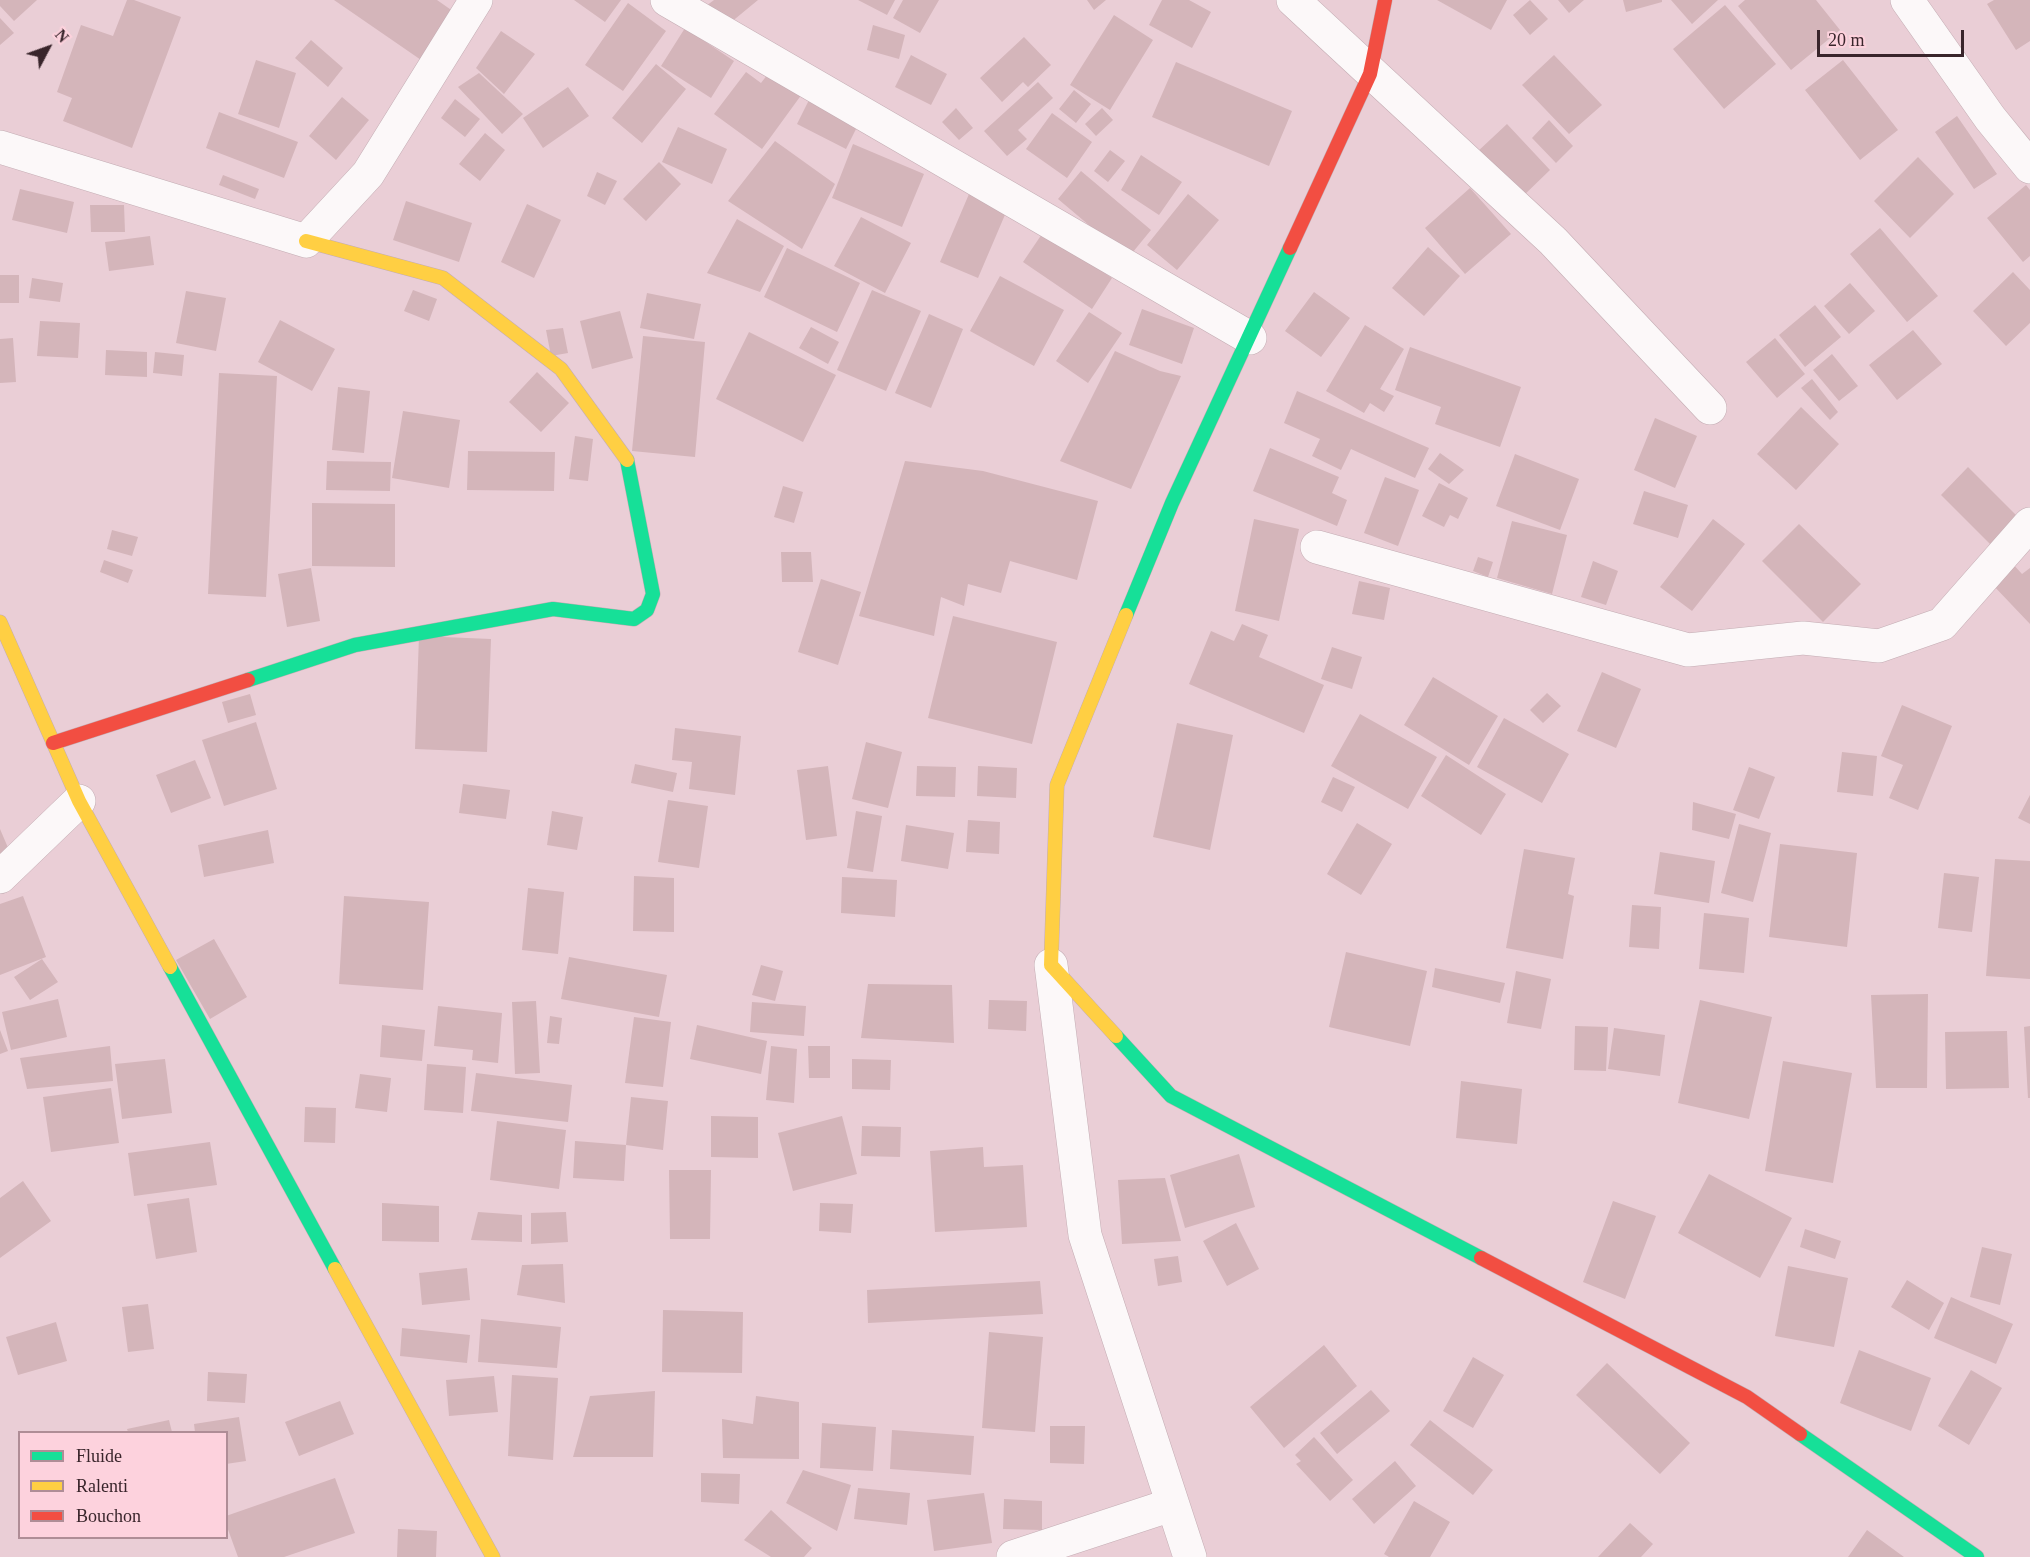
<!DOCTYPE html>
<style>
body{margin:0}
#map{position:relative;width:2030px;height:1557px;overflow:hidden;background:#eaced6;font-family:"Times New Roman",serif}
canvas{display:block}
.legend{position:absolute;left:18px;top:1431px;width:210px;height:108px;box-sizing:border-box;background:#fdd2dd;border:2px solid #af8d96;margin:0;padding:8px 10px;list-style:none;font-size:18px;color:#39252b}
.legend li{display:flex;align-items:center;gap:12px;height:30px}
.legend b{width:30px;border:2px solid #af8d96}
.north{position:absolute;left:18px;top:18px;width:60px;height:60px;-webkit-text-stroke:4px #fdd2dd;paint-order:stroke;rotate:49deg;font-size:16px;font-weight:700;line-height:24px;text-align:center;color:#39252b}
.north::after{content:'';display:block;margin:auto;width:21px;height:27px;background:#39252b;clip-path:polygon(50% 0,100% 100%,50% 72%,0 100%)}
.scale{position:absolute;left:1817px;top:30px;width:147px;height:27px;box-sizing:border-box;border:3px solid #39252b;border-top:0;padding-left:8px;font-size:18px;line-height:21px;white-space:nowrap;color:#39252b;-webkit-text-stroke:4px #fdd2dd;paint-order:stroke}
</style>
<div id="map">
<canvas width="2030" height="1557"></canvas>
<ul class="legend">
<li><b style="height:8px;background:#16e098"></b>Fluide</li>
<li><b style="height:8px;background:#ffcf43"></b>Ralenti</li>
<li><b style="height:8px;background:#f24e42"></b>Bouchon</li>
</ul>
<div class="north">N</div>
<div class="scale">20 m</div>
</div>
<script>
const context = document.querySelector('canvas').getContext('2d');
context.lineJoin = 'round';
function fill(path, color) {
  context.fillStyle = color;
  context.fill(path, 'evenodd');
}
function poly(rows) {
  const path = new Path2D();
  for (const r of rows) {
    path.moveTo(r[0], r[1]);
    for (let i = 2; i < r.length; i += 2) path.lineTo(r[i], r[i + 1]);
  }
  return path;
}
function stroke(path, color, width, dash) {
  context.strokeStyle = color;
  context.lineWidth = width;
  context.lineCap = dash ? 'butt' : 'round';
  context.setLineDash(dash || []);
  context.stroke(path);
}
const building = poly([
 [0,0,37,0,14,21,0,6],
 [127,0,134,0,181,17,132,148,63,121,72,98,57,92,81,25,113,36],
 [334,0,437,0,457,14,424,62],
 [574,0,621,0,605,22],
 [714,0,758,0,724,28,706,6],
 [858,0,895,0,887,15],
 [903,0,939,0,920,33,893,18],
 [1087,0,1106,0,1094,10],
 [1162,0,1189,0,1211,12,1192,48,1149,25],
 [1437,0,1507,0,1491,30],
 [1530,0,1548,19,1530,35,1513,15],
 [1558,0,1584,0,1569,13],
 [1623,0,1662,0,1662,2,1626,12],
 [1671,0,1718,0,1692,24],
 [1745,0,1816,0,1840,30,1791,70,1738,6],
 [1994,0,2030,0,2030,41,2016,50,1987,4],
 [628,3,666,31,623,91,585,65],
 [1725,5,1776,64,1724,109,1673,49],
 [1114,15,1153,40,1110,110,1070,85],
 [0,18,14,33,0,45],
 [873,25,905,35,899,59,867,50],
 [685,28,734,61,711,98,661,66],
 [501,31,535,54,504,94,476,68],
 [1024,37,1051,65,1028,87,1023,82,1002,102,980,78],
 [311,40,343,68,328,87,295,58],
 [911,55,947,74,931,105,895,87],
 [1554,55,1602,105,1569,134,1522,85],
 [256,60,296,73,279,128,238,114],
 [1843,60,1898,130,1860,160,1805,90],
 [1176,62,1292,111,1269,166,1152,117],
 [656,64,686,89,642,143,612,118],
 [771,70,802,94,762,149,714,114,746,72,761,83],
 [479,73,523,114,502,134,458,87],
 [1038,82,1053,98,1018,130,1027,139,1007,156,984,131],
 [568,87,589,116,543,148,523,118],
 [1074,90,1091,104,1076,123,1059,109],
 [812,94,861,119,846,149,797,124],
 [342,97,369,120,336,160,309,136],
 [455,99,480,119,465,137,441,118],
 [956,108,973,128,959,140,942,122],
 [1102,108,1113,120,1096,136,1085,124],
 [219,112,298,142,284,178,206,148],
 [1052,113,1092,142,1067,178,1026,149],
 [1957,116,1997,174,1974,189,1935,132],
 [1549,120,1573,146,1556,163,1532,138],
 [1507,124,1550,170,1520,199,1476,153],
 [678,127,727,149,712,184,662,162],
 [485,133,505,150,480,181,459,164],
 [775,141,835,184,802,249,728,201],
 [853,144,924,174,902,227,832,198],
 [1110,150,1125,161,1108,182,1094,171],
 [1141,155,1182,182,1159,215,1121,190],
 [1918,157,1954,194,1910,238,1874,201],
 [659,162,681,184,646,221,623,199],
 [1081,171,1151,230,1128,258,1058,199],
 [597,172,617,181,605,205,587,196],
 [223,175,259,189,255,199,219,185],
 [2026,185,2030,190,2030,256,2023,262,1987,218],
 [972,187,1010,203,978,278,940,262],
 [1470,188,1511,234,1465,274,1425,228],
 [20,189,74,202,67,233,12,220],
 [1188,194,1219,220,1177,270,1147,245],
 [406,201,472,223,459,262,393,240],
 [527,204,561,220,534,278,501,262],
 [90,205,124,205,125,232,91,232],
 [861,217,911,243,885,293,834,266],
 [737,219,784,246,760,292,707,273],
 [1880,228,1938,296,1907,322,1850,254],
 [1044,231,1112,278,1092,309,1023,262],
 [150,236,154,265,109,271,105,242],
 [1428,247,1460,276,1424,316,1392,288],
 [787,248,860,283,837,332,764,297],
 [2013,272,2030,290,2030,323,2006,346,1973,311],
 [0,275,19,275,19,303,0,303],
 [1000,276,1064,310,1034,366,970,331],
 [32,278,63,283,60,302,29,298],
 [1850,283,1875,311,1849,334,1824,306],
 [413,290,437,299,429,321,404,311],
 [872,290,921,311,886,391,837,370],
 [186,291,226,298,216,351,176,343],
 [1314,292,1350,318,1321,357,1285,331],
 [647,293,701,304,694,339,640,328],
 [1815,305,1841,337,1805,367,1779,335],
 [1142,309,1194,328,1182,364,1129,345],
 [620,311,633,358,592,369,580,321],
 [1089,312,1122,333,1088,383,1056,361],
 [929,314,963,329,931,408,895,393],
 [280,320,335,349,312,391,258,362],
 [40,321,80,323,78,358,37,356],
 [1365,325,1404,349,1380,389,1394,396,1384,412,1370,403,1364,413,1326,391],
 [811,327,839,342,828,364,799,348],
 [563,328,568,353,551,356,546,330],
 [1913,330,1942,364,1897,400,1869,365],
 [749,332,836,375,803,442,716,399],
 [643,336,705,342,695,457,632,451],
 [13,338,16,382,0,383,0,339],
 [1775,338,1805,374,1777,398,1746,362],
 [1410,347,1521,387,1500,447,1435,424,1441,407,1395,390],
 [106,350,147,352,147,377,105,375],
 [1115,351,1160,371,1181,376,1131,489,1060,461],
 [155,352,184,355,182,376,153,373],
 [1832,354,1858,386,1839,401,1813,370],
 [537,372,569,403,541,432,509,402],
 [219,373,277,376,266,597,208,594],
 [1812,379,1838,412,1830,420,1801,388],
 [338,387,370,391,364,453,332,450],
 [1297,391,1429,448,1415,478,1351,449,1341,470,1312,456,1320,439,1284,423],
 [1801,407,1839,444,1796,490,1757,454],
 [403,411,460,420,449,488,392,478],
 [1655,418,1697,436,1675,488,1634,470],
 [575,436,593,439,588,481,569,479],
 [1270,448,1339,477,1332,493,1347,500,1337,526,1253,491],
 [468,451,555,452,554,491,467,490],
 [1440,453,1464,470,1449,484,1428,469],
 [1515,454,1579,479,1560,530,1496,506],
 [327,461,391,462,390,491,326,490],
 [905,461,983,471,1098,501,1077,580,1010,561,1001,593,968,584,964,606,941,597,934,636,859,616],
 [1968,467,2022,521,1994,548,1941,495],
 [1385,477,1419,490,1398,546,1364,533],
 [1439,483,1468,498,1458,519,1450,515,1444,527,1422,516],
 [783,486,803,492,794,523,774,517],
 [1644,491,1688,505,1678,538,1633,524],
 [312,503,395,504,395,567,312,566],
 [1254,519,1299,529,1279,621,1235,611],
 [1713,519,1745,544,1692,611,1660,587],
 [1512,521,1567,535,1552,594,1497,578],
 [1799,524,1861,584,1823,622,1762,561],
 [112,530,138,537,132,556,107,549],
 [781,552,811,552,813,582,782,582],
 [1478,557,1493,562,1488,577,1473,571],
 [104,560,133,570,128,583,100,572],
 [1593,561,1618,571,1606,605,1581,597],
 [2012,563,2022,574,2030,568,2030,624,1991,583],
 [311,568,320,621,287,627,278,574],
 [821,579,861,592,838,665,798,652],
 [1359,581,1390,588,1384,620,1352,614],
 [953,616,1057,642,1032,744,928,718],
 [1242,624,1268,635,1259,657,1324,685,1304,733,1189,684,1211,631,1234,641],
 [419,636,491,639,487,752,415,749],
 [1332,647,1362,657,1352,689,1321,679],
 [1602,672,1641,689,1616,748,1577,731],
 [1433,677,1498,716,1469,765,1404,725],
 [1547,693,1561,706,1543,723,1530,710],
 [250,694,256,715,228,723,222,702],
 [1902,705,1952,726,1918,810,1889,798,1903,765,1881,756],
 [1360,714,1437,757,1408,809,1331,766],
 [1504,718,1569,754,1542,803,1477,767],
 [256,722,277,789,224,806,202,740],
 [1177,723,1233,735,1210,850,1153,837],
 [675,728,741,736,735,795,689,789,692,762,672,760],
 [866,742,902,752,888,808,852,799],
 [1842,752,1877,756,1873,796,1837,792],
 [1446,755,1506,794,1481,835,1421,796],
 [195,760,211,798,171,813,156,775],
 [635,764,677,773,673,792,631,783],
 [828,766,837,836,806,840,797,770],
 [917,766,956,767,955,797,916,796],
 [978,766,1017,768,1016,798,977,796],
 [1749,767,1775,777,1759,819,1733,810],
 [1333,777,1355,787,1342,812,1321,802],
 [463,784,510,790,506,819,459,813],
 [2030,795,2030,824,2018,818],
 [668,800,708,806,699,868,658,862],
 [1693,802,1736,814,1729,839,1692,830],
 [552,811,583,817,577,850,547,845],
 [856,811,882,816,873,872,847,868],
 [968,820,1000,822,999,854,966,852],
 [1357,823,1392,844,1361,895,1327,874],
 [1739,824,1771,833,1753,902,1721,893],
 [906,825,954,833,948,869,901,861],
 [0,829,9,850,0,854],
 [268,830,274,863,204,877,198,845],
 [1780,844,1857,853,1847,947,1769,937],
 [1524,849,1575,858,1568,894,1574,896,1563,959,1506,948],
 [1660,852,1715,861,1709,903,1654,894],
 [1995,859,2030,861,2030,979,1986,976],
 [1944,873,1979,877,1972,932,1938,928],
 [634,876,674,878,674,932,633,931],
 [842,877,897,880,895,917,841,913],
 [528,888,564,892,558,954,522,950],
 [23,896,46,957,0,975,0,904],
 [344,896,429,902,423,990,339,984],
 [1632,905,1661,907,1659,949,1629,947],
 [1704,913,1749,918,1744,973,1699,969],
 [214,939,247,997,210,1019,176,960],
 [1346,952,1427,971,1410,1046,1329,1027],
 [569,957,667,975,659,1017,561,999],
 [42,959,58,982,30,1000,14,977],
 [761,965,783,971,775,1001,752,995],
 [1435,968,1505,983,1500,1003,1432,987],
 [1516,971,1551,979,1541,1029,1507,1023],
 [868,984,952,985,954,1043,861,1038],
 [1928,994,1927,1088,1876,1088,1871,995],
 [58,999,67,1037,11,1050,2,1012],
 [989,1000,1027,1001,1026,1031,988,1029],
 [1700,1000,1772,1017,1749,1119,1678,1103],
 [536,1001,540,1073,515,1074,512,1002],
 [752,1002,806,1006,804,1036,750,1032],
 [438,1006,502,1013,498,1063,472,1060,473,1050,434,1046],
 [550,1016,562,1018,559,1044,547,1043],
 [634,1017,671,1022,663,1087,625,1083],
 [382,1025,425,1030,422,1061,380,1057],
 [697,1025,767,1041,761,1074,690,1059],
 [1575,1026,1608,1027,1606,1071,1574,1070],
 [2030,1026,2030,1098,2028,1098,2024,1027],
 [1614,1028,1665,1035,1660,1076,1608,1069],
 [0,1030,8,1051,0,1054],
 [2007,1031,2009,1088,1946,1089,1945,1032],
 [110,1046,113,1081,27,1089,20,1058],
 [771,1046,797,1049,794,1103,766,1100],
 [808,1046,830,1046,830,1078,809,1078],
 [165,1059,172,1113,122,1119,115,1064],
 [852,1059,891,1060,890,1090,852,1089],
 [1783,1061,1852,1073,1833,1183,1765,1171],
 [427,1064,466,1067,463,1113,424,1110],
 [476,1073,572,1085,568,1122,471,1111],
 [360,1074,391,1078,387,1112,355,1108],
 [1461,1081,1522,1089,1517,1144,1456,1138],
 [111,1088,119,1143,51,1152,43,1097],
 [631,1097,668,1101,663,1150,626,1145],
 [305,1107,336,1108,335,1143,304,1142],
 [711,1116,758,1117,758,1158,711,1157],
 [842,1116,857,1174,793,1191,778,1133],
 [497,1121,566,1130,559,1189,490,1180],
 [862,1126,901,1127,900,1157,861,1156],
 [575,1141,626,1145,624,1181,573,1178],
 [210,1142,217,1185,134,1196,128,1153],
 [983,1147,984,1167,1023,1165,1027,1227,935,1232,930,1151],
 [1239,1154,1255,1207,1185,1228,1170,1175],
 [669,1170,711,1170,710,1239,670,1239],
 [1709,1174,1792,1218,1760,1278,1678,1233],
 [1165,1178,1181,1241,1122,1244,1118,1180],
 [23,1181,51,1221,0,1258,0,1198],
 [189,1198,197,1252,156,1259,147,1204],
 [1613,1201,1656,1216,1625,1299,1583,1282],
 [382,1203,439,1206,439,1242,382,1241],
 [820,1203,853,1204,851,1233,819,1231],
 [478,1212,522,1215,522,1242,471,1240],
 [566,1212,568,1242,531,1244,531,1213],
 [1236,1223,1259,1269,1227,1286,1203,1241],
 [1805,1229,1841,1241,1835,1259,1800,1247],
 [1982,1247,2012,1254,2000,1305,1970,1297],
 [1178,1256,1182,1282,1158,1286,1154,1259],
 [563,1264,565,1303,517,1295,522,1265],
 [1788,1266,1848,1278,1834,1347,1775,1336],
 [467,1268,470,1300,422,1305,419,1273],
 [1907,1280,1944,1303,1929,1330,1891,1307],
 [1040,1281,1043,1314,868,1323,867,1290],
 [1951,1297,2013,1324,1996,1364,1934,1338],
 [148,1304,154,1349,128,1352,122,1307],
 [663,1310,743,1312,742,1373,662,1372],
 [481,1319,561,1327,557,1368,478,1362],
 [56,1322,67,1361,18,1375,6,1337],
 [402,1328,470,1335,467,1363,400,1356],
 [989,1332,1043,1337,1035,1432,982,1428],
 [1324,1345,1357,1386,1284,1448,1250,1407],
 [1859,1350,1931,1378,1911,1431,1840,1403],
 [1473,1357,1504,1375,1473,1428,1443,1411],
 [1607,1363,1690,1443,1660,1474,1576,1395],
 [1971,1370,2002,1388,1969,1445,1938,1426],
 [208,1372,247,1374,245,1403,207,1401],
 [512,1375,558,1378,553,1460,508,1456],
 [494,1376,498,1412,449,1416,446,1380],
 [1371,1390,1390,1411,1337,1454,1320,1433],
 [655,1391,653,1457,573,1457,590,1396],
 [756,1396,799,1402,799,1459,723,1458,722,1419,753,1424],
 [340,1401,354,1434,299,1456,285,1422],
 [239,1417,246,1461,226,1464,226,1432,195,1432,194,1424],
 [169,1420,172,1432,128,1432,127,1429],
 [1430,1420,1493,1470,1473,1495,1410,1445],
 [822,1423,876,1427,873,1471,820,1468],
 [1050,1426,1085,1426,1084,1464,1050,1463],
 [892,1430,974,1436,971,1475,890,1469],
 [1314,1437,1353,1480,1330,1501,1296,1464,1301,1461,1295,1455],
 [1395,1461,1416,1486,1374,1524,1352,1499],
 [803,1470,851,1485,837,1531,786,1503],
 [701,1473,740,1474,739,1504,701,1502],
 [335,1478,355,1533,284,1557,238,1557,226,1524,226,1516],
 [858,1488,910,1493,907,1525,854,1519],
 [984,1493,992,1543,934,1551,927,1500],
 [1004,1499,1042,1501,1042,1530,1003,1529],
 [1414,1501,1450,1522,1430,1557,1389,1557,1384,1554],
 [771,1510,812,1548,804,1557,771,1557,744,1540],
 [1630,1523,1653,1544,1641,1557,1598,1557],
 [398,1529,437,1531,436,1557,397,1557],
 [1867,1530,1904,1557,1848,1557]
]);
const street = poly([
 [667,0,1250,338],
 [1293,0,1553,241,1710,408],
 [1907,0,1990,118,2030,167],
 [0,147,306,241,368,174,476,0],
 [1317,547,1688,650,1803,638,1879,646,1942,624,2030,524],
 [0,877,79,801],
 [1051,965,1085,1235,1190,1557],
 [1013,1557,1171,1505]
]);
const fast = poly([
 [1126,615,1172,503,1290,248],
 [248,680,355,645,553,609,634,619,647,610,653,594,627,460],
 [170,967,335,1269],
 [1116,1036,1171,1096,1481,1258],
 [1800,1434,1977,1557]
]);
const slow = poly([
 [306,241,443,278,561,369,627,460],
 [0,622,79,801,170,967],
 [1116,1036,1051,965,1057,785,1126,615],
 [335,1269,493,1557]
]);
const jam = poly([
 [1290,248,1370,74,1385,0],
 [53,743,248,680],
 [1481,1258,1747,1397,1800,1434]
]);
fill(building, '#d4b5ba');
stroke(street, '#c3acb3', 34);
stroke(fast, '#c3acb3', 15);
stroke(slow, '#c3acb3', 15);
stroke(jam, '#c3acb3', 15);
stroke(street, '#fcf8f9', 33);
stroke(fast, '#16e098', 14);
stroke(slow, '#ffcf43', 14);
stroke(jam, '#f24e42', 14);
</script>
